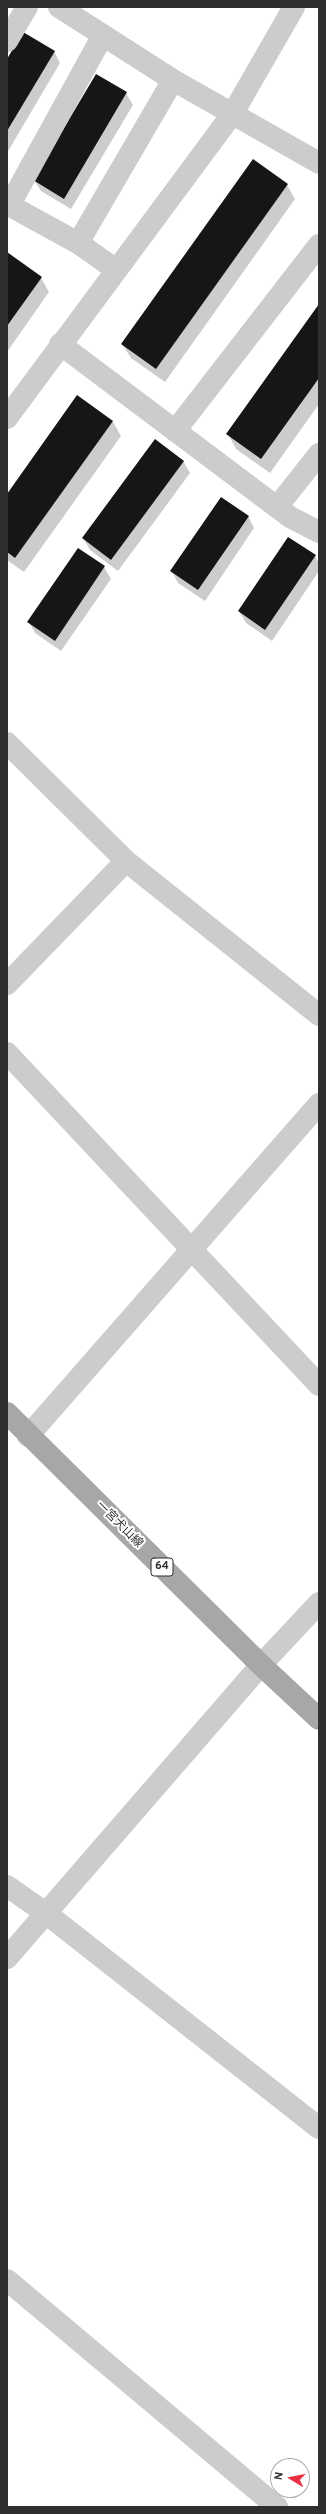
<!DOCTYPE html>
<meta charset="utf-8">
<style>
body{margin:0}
#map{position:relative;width:326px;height:2514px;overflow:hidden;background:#fff;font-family:Overpass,sans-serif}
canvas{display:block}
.frame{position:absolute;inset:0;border:8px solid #2f2f2f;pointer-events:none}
.north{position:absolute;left:270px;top:2458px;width:40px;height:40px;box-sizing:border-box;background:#fff;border:1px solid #acacac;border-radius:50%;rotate:280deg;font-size:11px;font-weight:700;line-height:16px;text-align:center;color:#2f2f2f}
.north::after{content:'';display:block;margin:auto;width:14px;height:18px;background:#e83043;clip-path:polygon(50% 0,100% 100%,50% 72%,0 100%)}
</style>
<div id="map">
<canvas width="326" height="2514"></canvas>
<div class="frame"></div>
<div class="north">N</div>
</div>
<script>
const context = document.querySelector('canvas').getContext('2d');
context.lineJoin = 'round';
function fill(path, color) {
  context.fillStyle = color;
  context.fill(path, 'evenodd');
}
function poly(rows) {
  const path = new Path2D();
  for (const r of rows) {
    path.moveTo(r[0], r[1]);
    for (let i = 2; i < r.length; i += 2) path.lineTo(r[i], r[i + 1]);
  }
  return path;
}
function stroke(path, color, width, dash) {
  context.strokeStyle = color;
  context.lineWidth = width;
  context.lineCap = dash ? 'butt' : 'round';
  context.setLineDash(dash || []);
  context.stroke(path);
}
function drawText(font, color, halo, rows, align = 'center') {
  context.font = font + ' Overpass,"Noto Sans JP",sans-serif';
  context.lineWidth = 4;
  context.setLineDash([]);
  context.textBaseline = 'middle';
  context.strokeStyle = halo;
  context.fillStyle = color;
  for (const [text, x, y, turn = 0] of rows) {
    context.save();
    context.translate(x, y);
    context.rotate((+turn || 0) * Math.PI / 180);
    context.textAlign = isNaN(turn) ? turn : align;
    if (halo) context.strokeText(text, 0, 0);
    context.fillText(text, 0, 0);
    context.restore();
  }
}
const shadow = poly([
 [54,51,60,63,7,153,7,61],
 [126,93,133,105,71,209,41,191,34,180],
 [287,185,295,199,165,382,131,358,122,344],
 [7,253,41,278,49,292,7,352],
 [319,306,319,404,270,473,236,449,228,434],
 [78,396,113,422,121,436,24,572,7,560,7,496],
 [183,461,190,473,118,571,90,550,83,538],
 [248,516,254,528,205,601,178,583,172,571],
 [315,556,319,563,319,571,272,641,246,623,239,611],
 [104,567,111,579,61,651,35,633,29,622]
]);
const building = poly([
 [23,32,55,51,7,131,7,59],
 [96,74,127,92,64,199,33,180],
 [253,159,288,184,156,369,121,344],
 [7,252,42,277,7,326],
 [319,304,319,378,261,459,226,434],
 [77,395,113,421,15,558,7,552,7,494],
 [155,439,184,461,111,560,82,538],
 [221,497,249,516,198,590,170,571],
 [288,537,316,555,265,630,238,611],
 [78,548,105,566,55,641,27,622]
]);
const minor = poly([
 [59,7,173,80,319,163],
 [7,41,27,7],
 [7,204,78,243,115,269],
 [9,206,103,35],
 [78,243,173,80],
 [60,344,290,517,319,532],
 [7,418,233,113,294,7],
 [175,431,319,245],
 [277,507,319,454],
 [7,743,126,861,319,1015],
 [7,984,126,861],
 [7,1053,319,1385],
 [28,1436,319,1104],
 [7,1886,47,1914,319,2128],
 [7,1958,261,1665,319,1603],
 [7,2280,277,2507]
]);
const major = poly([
 [7,1413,261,1665,319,1719]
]);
const shields = [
 [162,1567,22]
];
const shieldNames = [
 ["64",162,1567]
];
const streetNames = [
 ["一宮犬山線",119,1525,45]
];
fill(shadow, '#0003');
fill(building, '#161616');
stroke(minor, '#ccc', 22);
stroke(major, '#a7a7a7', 22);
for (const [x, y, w] of shields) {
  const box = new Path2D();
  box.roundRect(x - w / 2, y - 9, w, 18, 3);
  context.fillStyle = '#fff';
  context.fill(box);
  stroke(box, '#2f2f2f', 1);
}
drawText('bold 11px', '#2f2f2f', null, shieldNames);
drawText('12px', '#2f2f2f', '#fff', streetNames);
</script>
